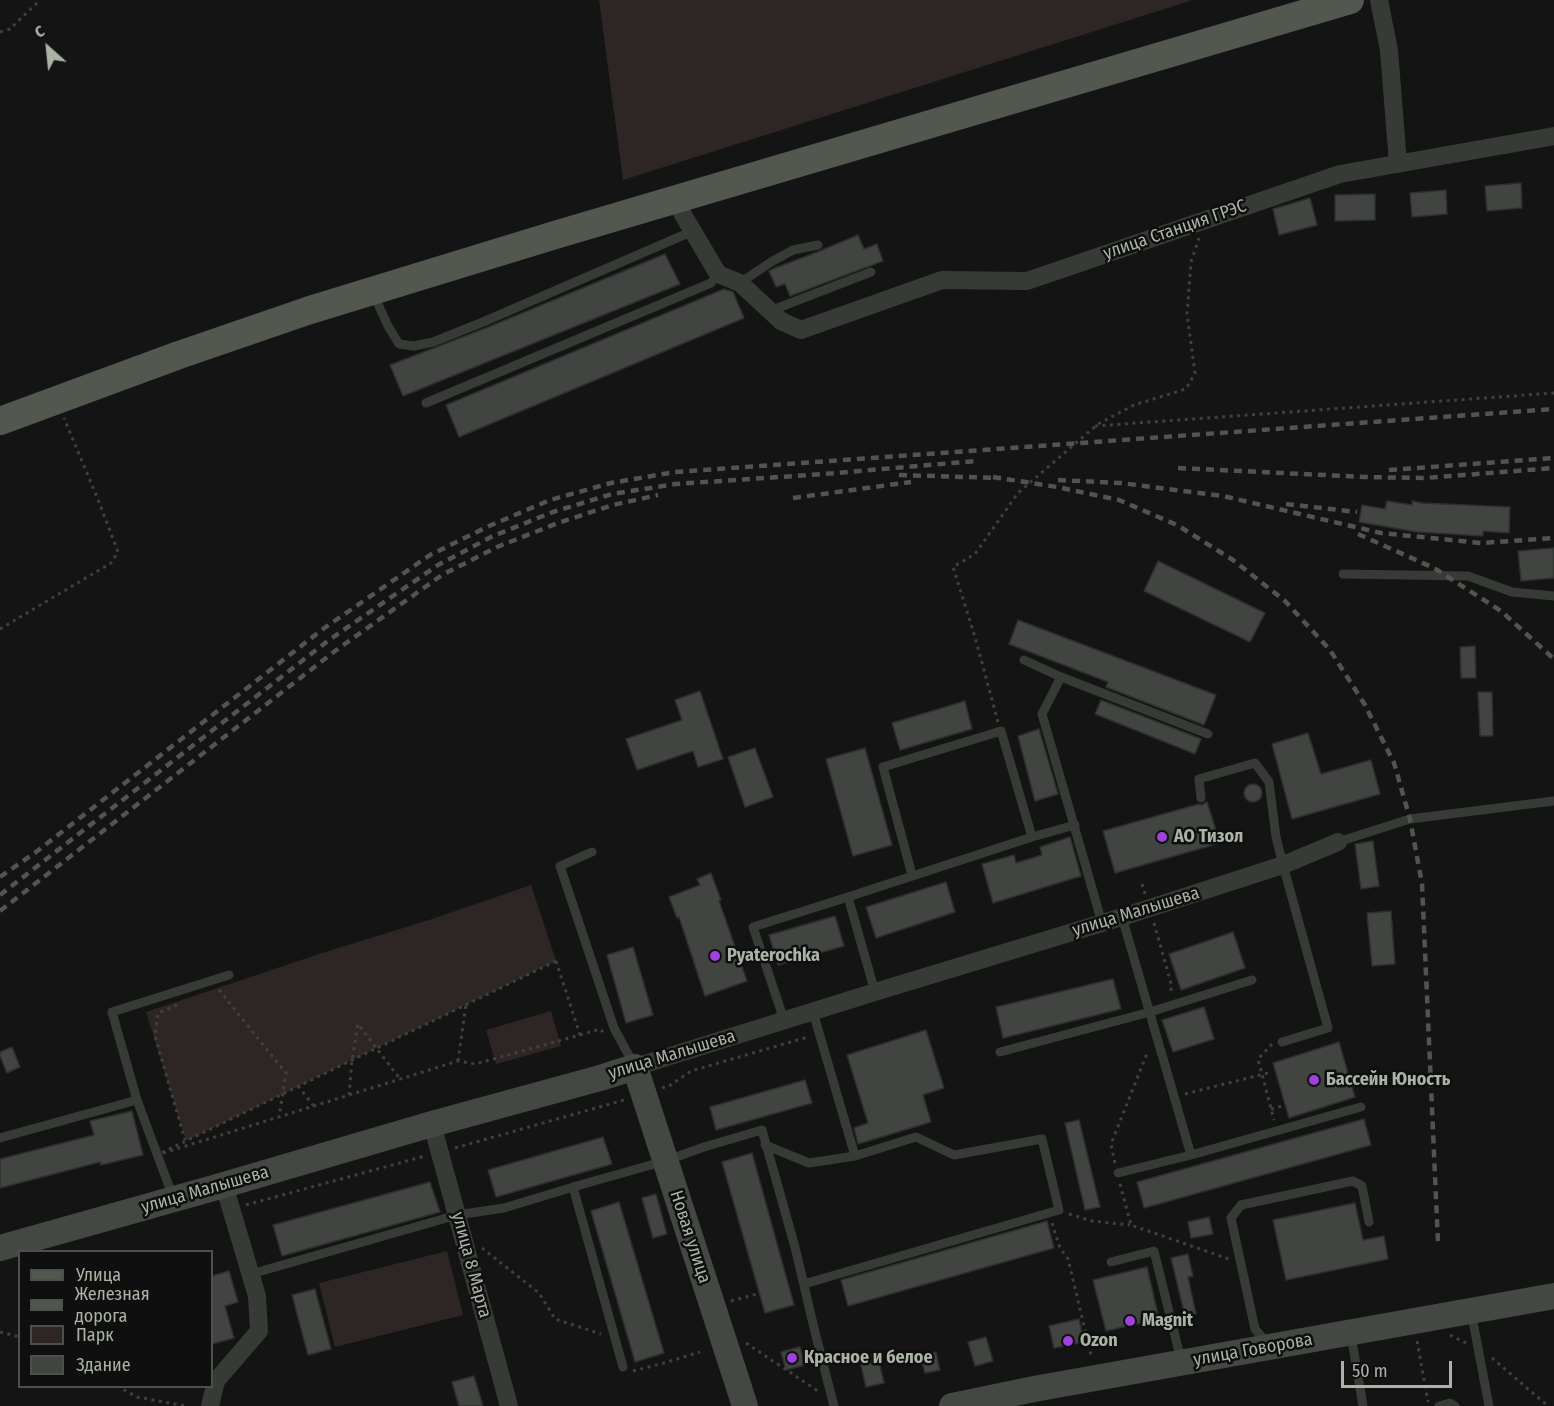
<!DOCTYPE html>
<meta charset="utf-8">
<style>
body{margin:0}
#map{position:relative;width:1554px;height:1406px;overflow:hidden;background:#131413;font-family:"Fira Sans Condensed",sans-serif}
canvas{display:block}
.legend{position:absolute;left:18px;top:1250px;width:195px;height:138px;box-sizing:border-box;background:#0e0f0e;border:2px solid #4d514b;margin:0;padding:8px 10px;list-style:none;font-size:18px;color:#abb3a6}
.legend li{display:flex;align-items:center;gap:12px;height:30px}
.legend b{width:30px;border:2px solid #4d514b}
.north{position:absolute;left:18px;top:18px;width:60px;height:60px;-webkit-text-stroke:4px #0e0f0e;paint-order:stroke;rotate:333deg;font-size:16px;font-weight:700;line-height:24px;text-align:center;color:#abb3a6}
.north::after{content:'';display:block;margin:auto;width:21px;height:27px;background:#abb3a6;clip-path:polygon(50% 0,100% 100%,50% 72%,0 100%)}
.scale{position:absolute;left:1341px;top:1361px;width:111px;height:27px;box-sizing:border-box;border:3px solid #abb3a6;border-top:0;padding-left:8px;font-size:18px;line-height:21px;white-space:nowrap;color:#abb3a6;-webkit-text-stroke:4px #0e0f0e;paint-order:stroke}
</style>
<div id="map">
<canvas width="1554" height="1406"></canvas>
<ul class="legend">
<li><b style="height:8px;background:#525750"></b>Улица</li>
<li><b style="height:8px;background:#51554f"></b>Железная дорога</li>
<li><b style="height:16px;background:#2d2625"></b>Парк</li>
<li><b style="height:16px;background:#414440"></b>Здание</li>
</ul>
<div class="north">С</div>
<div class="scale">50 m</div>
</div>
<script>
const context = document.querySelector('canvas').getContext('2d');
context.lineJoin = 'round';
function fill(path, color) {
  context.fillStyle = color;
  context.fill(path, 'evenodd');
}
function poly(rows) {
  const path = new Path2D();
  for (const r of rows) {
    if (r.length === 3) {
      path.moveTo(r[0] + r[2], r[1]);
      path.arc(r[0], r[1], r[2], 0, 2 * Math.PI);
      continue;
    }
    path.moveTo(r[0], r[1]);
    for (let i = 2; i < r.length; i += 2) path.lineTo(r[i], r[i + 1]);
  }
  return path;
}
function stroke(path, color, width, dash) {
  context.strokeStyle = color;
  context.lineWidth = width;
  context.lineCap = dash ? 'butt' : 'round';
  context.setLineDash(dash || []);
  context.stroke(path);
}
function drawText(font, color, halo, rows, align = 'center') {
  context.font = font + ' "Fira Sans Condensed",sans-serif';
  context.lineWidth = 5;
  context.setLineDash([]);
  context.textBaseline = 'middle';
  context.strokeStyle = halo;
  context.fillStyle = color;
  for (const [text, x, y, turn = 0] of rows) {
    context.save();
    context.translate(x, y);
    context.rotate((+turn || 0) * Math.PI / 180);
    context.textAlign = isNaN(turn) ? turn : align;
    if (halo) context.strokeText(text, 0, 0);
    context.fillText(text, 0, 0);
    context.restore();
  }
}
const green = poly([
 [599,0,1193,0,623,180],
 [531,885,556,961,186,1141,146,1012,322,953,429,920],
 [551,1011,561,1046,496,1064,486,1030],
 [447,1251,463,1315,335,1347,319,1283]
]);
const building = poly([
 [1521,183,1522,208,1487,211,1485,186,1521,183],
 [1446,190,1447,214,1412,217,1410,193,1446,190],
 [1375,194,1375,220,1335,221,1335,195,1375,194],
 [1310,198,1317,225,1279,235,1273,209,1310,198],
 [858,235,864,249,877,244,883,261,790,296,785,284,776,287,769,271,775,268,820,251,858,235],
 [665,254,680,284,403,396,390,365,486,328,665,254],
 [724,289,733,292,744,318,459,437,446,405,724,289],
 [1387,501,1412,505,1412,501,1422,503,1510,507,1509,533,1483,531,1483,536,1417,532,1359,522,1362,505,1385,509,1387,501],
 [1554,548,1554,578,1521,581,1518,551,1554,548],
 [1158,561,1265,613,1250,642,1144,591,1158,561],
 [1018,620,1216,695,1204,725,1106,687,1108,682,1009,644,1018,620],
 [1475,646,1476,678,1461,678,1460,647,1475,646],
 [700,691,723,759,698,767,693,751,637,770,626,739,682,720,675,700,700,691],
 [1478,692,1492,692,1493,736,1480,736,1478,692],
 [1101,700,1199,738,1201,739,1195,754,1095,714,1101,700],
 [965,701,972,729,900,750,892,723,965,701],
 [1039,729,1058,794,1035,801,1018,736,1039,729],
 [1308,733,1321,774,1371,760,1380,794,1292,819,1272,744,1308,733],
 [755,748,773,797,745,807,728,757,755,748],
 [865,748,892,845,853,856,826,759,865,748],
 [1253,793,9],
 [1206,802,1207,802,1220,843,1115,873,1103,831,1199,804,1202,805,1206,802],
 [1070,837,1081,876,993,903,982,864,1014,855,1016,863,1042,855,1040,847,1070,837],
 [1373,841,1379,886,1361,889,1355,844,1373,841],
 [711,873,721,900,719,901,747,981,705,996,679,917,677,918,669,897,700,885,697,879,711,873],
 [946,882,955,912,876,938,866,907,946,882],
 [1391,911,1395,964,1372,966,1367,913,1391,911],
 [835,916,844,946,778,965,769,935,835,916],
 [1233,932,1245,968,1181,990,1169,954,1233,932],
 [633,947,653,1015,626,1023,607,955,633,947],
 [1113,979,1121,1009,1003,1038,996,1007,1113,979],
 [1204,1007,1214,1039,1173,1052,1162,1020,1204,1007],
 [926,1030,944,1088,923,1095,931,1122,858,1144,854,1128,868,1123,847,1055,926,1030],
 [1339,1042,1355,1097,1289,1118,1273,1063,1339,1042],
 [12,1047,20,1067,7,1073,0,1056,0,1052,12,1047],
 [805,1080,812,1103,716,1130,710,1107,805,1080],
 [132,1111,143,1155,101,1165,100,1162,0,1188,0,1159,94,1135,90,1121,132,1111],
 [1364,1119,1371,1145,1144,1208,1137,1182,1364,1119],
 [1079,1120,1100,1207,1085,1210,1065,1123,1079,1120],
 [603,1137,612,1164,496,1197,488,1170,603,1137],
 [752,1153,794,1305,765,1313,722,1162,752,1153],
 [430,1182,440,1212,282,1256,273,1225,430,1182],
 [656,1194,667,1234,653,1238,642,1198,656,1194],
 [619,1202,664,1353,635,1362,591,1211,619,1202],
 [1355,1203,1363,1240,1384,1236,1388,1259,1286,1280,1273,1220,1355,1203],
 [1209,1217,1213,1234,1191,1238,1188,1222,1209,1217],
 [1047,1221,1054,1248,848,1306,841,1280,1047,1221],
 [1188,1254,1193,1276,1188,1277,1196,1314,1185,1316,1171,1258,1188,1254],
 [1147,1267,1159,1319,1106,1331,1093,1280,1147,1267],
 [229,1271,238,1302,225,1306,234,1338,212,1344,212,1276,229,1271],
 [315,1289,331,1349,308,1355,292,1295,315,1289],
 [1079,1319,1084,1342,1054,1348,1049,1326,1079,1319],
 [986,1337,993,1361,975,1366,968,1342,986,1337],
 [800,1347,805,1365,786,1370,781,1352,800,1347],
 [936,1352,940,1370,925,1373,920,1355,936,1352],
 [877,1353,884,1383,866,1387,859,1357,877,1353],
 [474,1376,483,1406,459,1406,452,1382,474,1376]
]);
const path = poly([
 [0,32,10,29,40,0],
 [1095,426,1554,393],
 [0,629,111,563,118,552,99,502,64,418],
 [998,722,975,637,953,567,975,554,1018,493,1098,424,1134,405,1186,389,1195,373,1187,314,1191,262,1199,238],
 [1142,884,1145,894],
 [1154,923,1172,987,1169,994],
 [556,961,580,1035,475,1064,458,1061,157,1155,556,961],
 [219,990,286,1073,279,1117],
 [177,1005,158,1013,155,1036,185,1140],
 [580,1035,600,1029,603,1032],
 [1272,1044,1258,1059,1274,1120],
 [458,1061,466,1004],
 [298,1086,314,1106],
 [662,1088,669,1086,691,1071,808,1037],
 [1185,1094,1272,1072],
 [349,1095,352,1060,358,1024,400,1079],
 [1271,1109,1282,1106],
 [455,1148,624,1100],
 [1115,1163,1111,1144,1148,1051],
 [1120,1184,1131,1225,1229,1259],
 [246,1205,425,1156],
 [1069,1214,1092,1221,1130,1225],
 [1052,1223,1060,1248,1068,1259,1091,1355],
 [482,1248,539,1293,555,1319,601,1334],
 [731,1301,757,1294],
 [0,1332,20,1337],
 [1450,1335,1466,1343],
 [1417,1341,1428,1402],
 [746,1343,818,1391],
 [1492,1358,1548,1406],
 [633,1371,664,1363,700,1352],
 [117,1386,137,1397,186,1406]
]);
const lane = poly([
 [740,283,771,262,793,250,818,245],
 [373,293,388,326,399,344,414,346,433,342,483,322,693,231],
 [770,311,871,272],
 [426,403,711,283,718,274],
 [1343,574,1468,576,1512,592,1554,596],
 [1024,660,1061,677,1208,734],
 [1061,677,1042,714,1102,923],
 [1201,798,1199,779,1255,763,1269,782,1276,837,1283,865,1328,1028,1282,1042],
 [1338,842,1410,819,1554,801],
 [592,852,560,866,614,1028,634,1065],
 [912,875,883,767,1001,731,1032,837],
 [875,992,848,897,1032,837,1075,825],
 [784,1020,753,927,848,897],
 [1000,1052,1150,1012,1252,980],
 [137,1100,112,1012,229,975],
 [0,1138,137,1100,173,1197],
 [765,1145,809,1163,855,1156,813,1012],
 [1191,1155,1361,1107],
 [1118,1173,1191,1155,1122,917],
 [1111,1262,1154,1251,1181,1360],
 [251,1274,457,1215,504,1208,570,1188],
 [804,1284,1059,1210,1042,1139,954,1155,916,1137,855,1156],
 [1471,1311,1489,1406],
 [1351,1335,1363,1406],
 [1267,1343,1255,1329,1231,1218,1241,1205,1353,1181,1362,1186,1369,1222],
 [623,1367,573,1187,665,1161,704,1147,762,1130,795,1247,814,1328,834,1406],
 [1439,1406,1450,1403,1455,1406]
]);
const street = poly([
 [1379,0,1389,50,1398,164],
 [675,201,718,274,740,283,781,321,801,330,942,280,1027,281,1340,174,1554,136],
 [635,1067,875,992,1122,917,1283,865,1338,842],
 [432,1124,509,1406],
 [210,1406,216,1381,259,1331,257,1296,224,1185]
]);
const secondary = poly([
 [0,1248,217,1187,432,1124,600,1078,635,1067,745,1406],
 [952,1406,1034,1389,1554,1296]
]);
const primary = poly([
 [0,421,179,355,310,310,555,235,1350,0]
]);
const rail = poly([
 [1178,468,1365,477,1425,478,1554,468],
 [1389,470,1554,458],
 [899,475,1001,478],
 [993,477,1057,487,1119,500,1177,525,1233,560,1285,601,1330,650,1365,705,1394,763,1410,819,1422,884,1438,1243],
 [1058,480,1121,483,1223,496,1381,533,1481,543,1554,538],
 [793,498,911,482],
 [1286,504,1357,512],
 [1358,534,1434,568,1501,611,1554,659],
 [0,877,36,852,323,629,430,555,489,526,550,500,611,483,675,472,1554,409],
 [0,895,329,640,438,565,493,536,553,512,612,494,676,484,824,474,976,461],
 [0,911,335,651,442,575,497,547,558,523,613,505,658,495]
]);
const markers = [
 [1162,837,6,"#9e41dd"],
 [715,956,6,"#9e41dd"],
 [1314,1080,6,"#9e41dd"],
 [1130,1321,6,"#9e41dd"],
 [1068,1341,6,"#9e41dd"],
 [792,1358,6,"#9e41dd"]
];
const streetNames = [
 ["улица Станция ГРЭС",1175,230,-19],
 ["улица Малышева",1136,912,-17],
 ["улица Малышева",672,1055,-17],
 ["улица Малышева",205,1190,-16],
 ["Новая улица",690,1237,72],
 ["улица 8 Марта",471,1265,75],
 ["улица Говорова",1253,1350,-10]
];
const poiNames = [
 ["АО Тизол",1174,837],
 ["Pyaterochka",727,956],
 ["Бассейн Юность",1326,1080],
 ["Magnit",1142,1321],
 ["Ozon",1080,1341],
 ["Красное и белое",804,1358]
];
fill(green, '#2d2625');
fill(building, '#414440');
stroke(building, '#2d302d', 1.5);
stroke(path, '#3e413c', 3, [3, 4.5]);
stroke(lane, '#373b36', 9);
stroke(street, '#373b36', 18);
stroke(secondary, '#444842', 26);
stroke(primary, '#525750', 28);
stroke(rail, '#51554f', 4.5, [8, 6]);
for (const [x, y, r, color] of markers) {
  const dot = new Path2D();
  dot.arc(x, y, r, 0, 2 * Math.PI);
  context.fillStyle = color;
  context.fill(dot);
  stroke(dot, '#0e0f0e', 2);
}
drawText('18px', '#abb3a6', '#0e0f0e', streetNames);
drawText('bold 18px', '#abb3a6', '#0e0f0e', poiNames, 'left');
</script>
